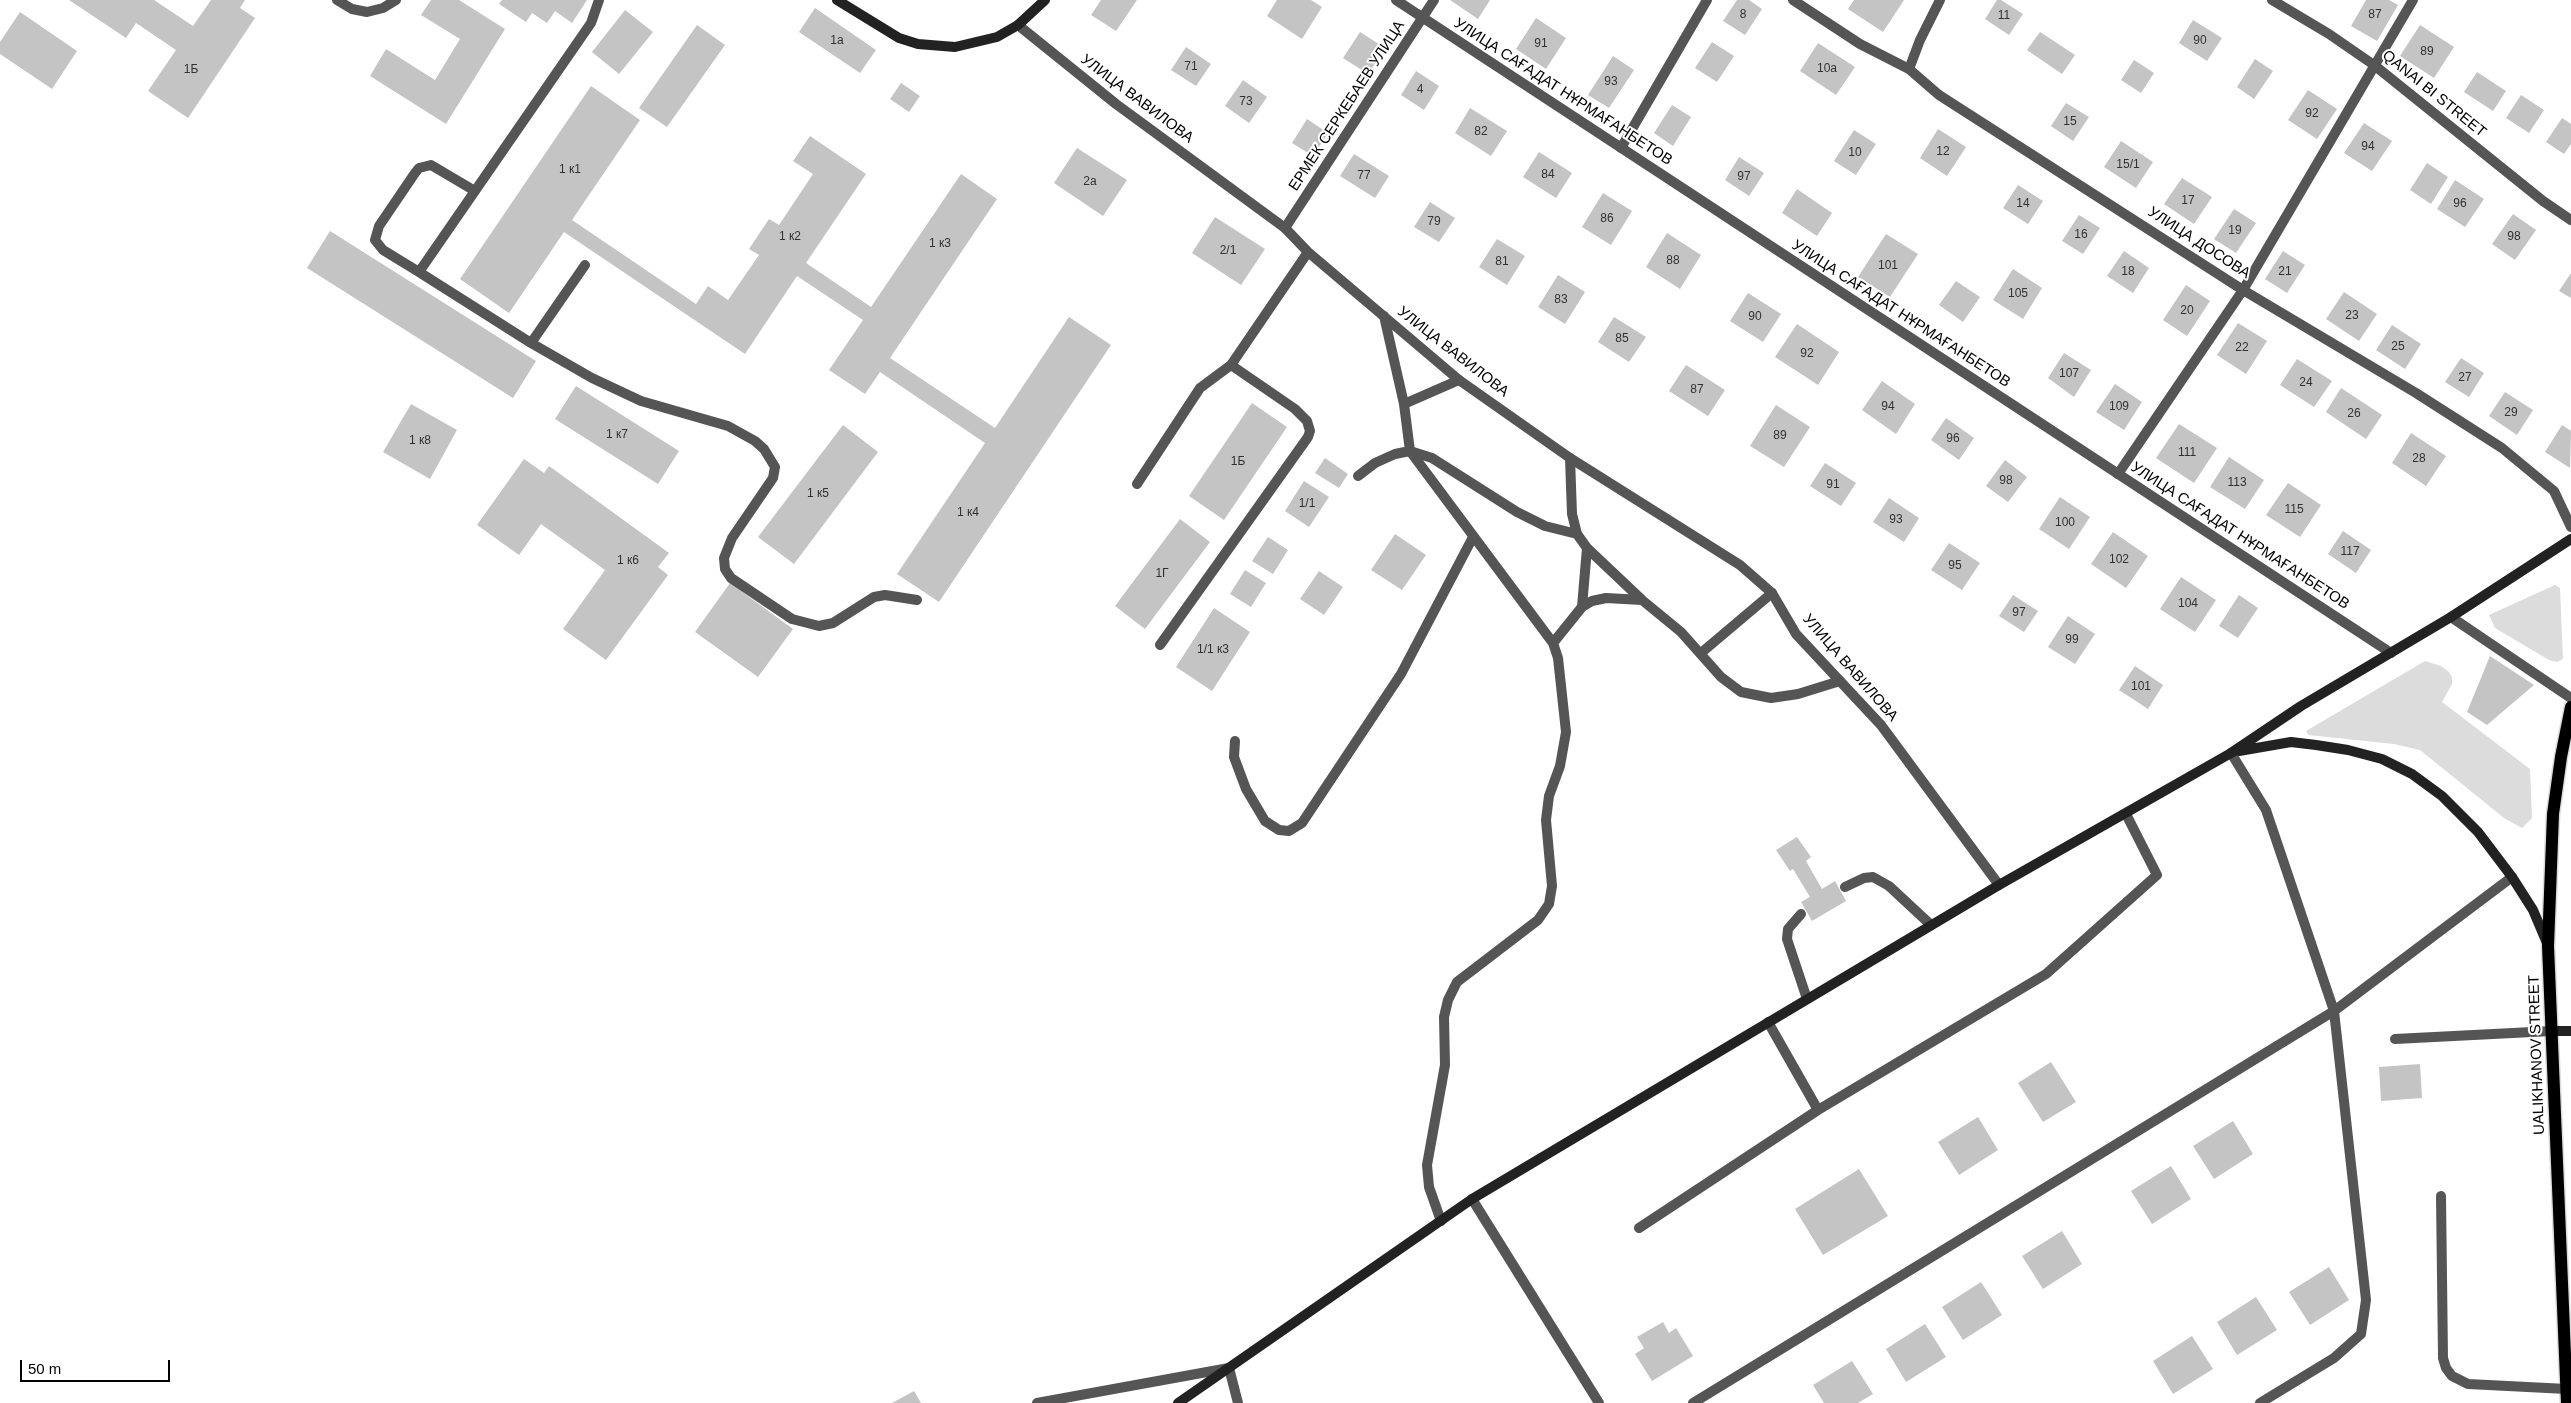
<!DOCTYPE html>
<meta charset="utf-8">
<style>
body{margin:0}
#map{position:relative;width:2571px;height:1403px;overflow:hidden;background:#fff;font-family:Helvetica,sans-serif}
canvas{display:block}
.scale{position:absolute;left:20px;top:1360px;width:150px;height:22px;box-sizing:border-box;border:2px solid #000;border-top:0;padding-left:6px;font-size:15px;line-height:18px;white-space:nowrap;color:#000;-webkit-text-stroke:4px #fff;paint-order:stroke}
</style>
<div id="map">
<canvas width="2571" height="1403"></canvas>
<div class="scale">50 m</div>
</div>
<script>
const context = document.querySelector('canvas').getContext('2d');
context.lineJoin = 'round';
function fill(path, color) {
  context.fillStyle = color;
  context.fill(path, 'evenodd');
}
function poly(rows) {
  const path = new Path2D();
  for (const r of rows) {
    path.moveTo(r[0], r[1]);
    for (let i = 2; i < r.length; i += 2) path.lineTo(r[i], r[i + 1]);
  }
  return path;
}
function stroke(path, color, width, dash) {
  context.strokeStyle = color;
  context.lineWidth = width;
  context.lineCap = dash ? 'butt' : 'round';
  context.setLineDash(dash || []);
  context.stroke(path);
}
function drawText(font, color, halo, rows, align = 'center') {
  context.font = font + ' Helvetica,sans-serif';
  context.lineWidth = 4;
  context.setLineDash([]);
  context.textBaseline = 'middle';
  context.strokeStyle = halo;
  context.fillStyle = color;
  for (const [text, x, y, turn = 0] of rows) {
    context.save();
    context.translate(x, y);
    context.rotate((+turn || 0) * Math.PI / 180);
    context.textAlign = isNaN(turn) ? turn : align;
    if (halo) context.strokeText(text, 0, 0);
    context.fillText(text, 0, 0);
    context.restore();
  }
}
const green = poly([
 [2555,585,2560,588,2563,659,2557,662,2549,660,2495,628,2489,615],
 [2425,661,2441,666,2448,671,2452,677,2452,684,2442,702,2530,769,2532,818,2522,828,2504,818,2420,750,2394,744,2308,735,2306,731]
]);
const building = poly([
 [69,0,154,0,193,26,211,0,245,0,240,8,255,18,188,118,148,91,176,50,136,23,126,38],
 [431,0,459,0,505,29,446,124,370,76,386,49,435,80,460,39,421,15],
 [502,0,587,0,572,23,555,11,547,23,532,13,526,22,499,4],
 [1101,0,1137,0,1116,31,1091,15],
 [1277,0,1311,0,1322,7,1302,39,1267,16],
 [1450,0,1490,0,1478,19],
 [1737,0,1749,0,1762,9,1745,35,1723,21],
 [1854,0,1904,0,1883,32,1848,9],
 [1997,0,2001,0,2023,14,2009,35,1985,19],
 [2366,0,2389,0,2398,5,2377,41,2351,26],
 [815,8,876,50,860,73,799,32],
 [625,10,653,32,619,74,592,52],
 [20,12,77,51,52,89,0,54,0,42],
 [1536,18,1566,38,1546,69,1516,49],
 [2193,20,2222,38,2207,61,2179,43],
 [697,25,725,45,667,127,639,108],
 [2420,25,2454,47,2434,78,2400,56],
 [1360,32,1385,48,1368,74,1343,58],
 [2040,32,2075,55,2062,74,2027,50],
 [1712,42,1734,56,1717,82,1695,68],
 [1818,43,1855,67,1836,95,1800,71],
 [1186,47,1211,64,1196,86,1171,70],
 [1613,56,1634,70,1609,108,1588,95],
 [2255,59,2273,71,2254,99,2237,87],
 [2134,60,2154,73,2141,93,2121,80],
 [1416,71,1439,86,1424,110,1401,95],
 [2477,72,2506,91,2493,111,2464,92],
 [1243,80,1267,97,1249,123,1225,106],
 [901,83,920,96,909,112,890,99],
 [591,86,640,120,572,220,696,304,708,286,728,300,759,255,749,249,769,219,779,225,813,174,793,161,810,136,866,174,806,263,871,307,961,174,997,199,890,358,995,428,1069,317,1111,345,939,602,897,574,985,443,880,372,865,394,829,370,863,320,797,276,745,354,564,232,509,313,460,279],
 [2308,90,2337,109,2317,139,2288,120],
 [2521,95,2544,110,2529,133,2506,118],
 [2066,103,2089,117,2073,141,2051,126],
 [1672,105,1691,117,1673,146,1654,133],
 [1470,108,1507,131,1491,156,1455,133],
 [2562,118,2571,124,2571,144,2564,154,2546,142],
 [1307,119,1328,133,1313,156,1292,143],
 [2364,123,2392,141,2372,171,2344,153],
 [1938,129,1966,147,1947,176,1920,158],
 [1854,130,1876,144,1856,175,1834,161],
 [2121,141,2153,162,2136,188,2104,167],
 [1077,148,1127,180,1103,216,1054,183],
 [1539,152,1572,173,1556,198,1523,177],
 [1354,154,1389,176,1375,198,1340,176],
 [1739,157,1764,173,1749,196,1725,180],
 [2427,163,2448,177,2431,204,2410,190],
 [2182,178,2212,197,2194,224,2164,204],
 [2455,180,2484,199,2465,227,2437,209],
 [2018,185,2043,201,2028,224,2003,208],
 [1797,189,1832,213,1817,236,1782,213],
 [1603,193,1632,211,1611,245,1582,227],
 [1430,202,1455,218,1439,242,1414,227],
 [2234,209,2256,223,2236,253,2214,239],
 [2513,214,2536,230,2515,260,2492,244],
 [2079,215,2100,228,2083,254,2062,241],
 [1215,217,1265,249,1241,285,1192,253],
 [330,231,536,361,513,398,307,268],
 [1667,233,1701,255,1680,289,1646,267],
 [1886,234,1918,254,1890,297,1858,277],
 [1497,239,1525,256,1507,285,1479,267],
 [2124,251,2149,268,2133,293,2107,276],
 [2283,251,2305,265,2287,293,2265,279],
 [2013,269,2042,288,2023,319,1993,300],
 [2571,273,2571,298,2559,291],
 [1558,275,1585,292,1565,324,1538,307],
 [1956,281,1980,297,1963,322,1939,305],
 [2186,285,2210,301,2187,336,2163,320],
 [2344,292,2377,314,2359,341,2326,319],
 [1748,293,1781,314,1763,342,1730,321],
 [1614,317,1646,337,1629,362,1598,342],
 [2238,323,2267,341,2246,374,2217,355],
 [1797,324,1839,352,1818,385,1775,357],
 [2392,325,2421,344,2405,369,2376,350],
 [2064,353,2091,370,2074,397,2048,378],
 [2461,358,2484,373,2469,397,2445,382],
 [2297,359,2332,381,2314,407,2280,385],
 [1686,365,1725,390,1708,416,1669,391],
 [1882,381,1915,404,1896,434,1862,410],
 [2115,384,2142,402,2124,430,2096,412],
 [576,386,679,451,658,484,555,419],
 [2341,388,2382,415,2366,439,2326,412],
 [2505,392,2533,410,2517,435,2489,416],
 [1252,403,1287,427,1224,520,1189,496],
 [411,404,457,430,430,479,383,452],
 [1776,405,1810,427,1784,467,1750,446],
 [1946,418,1974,438,1959,460,1931,440],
 [2179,424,2217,448,2194,483,2156,458],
 [843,425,878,452,794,564,758,537],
 [2562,425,2571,431,2570,468,2545,452],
 [2411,433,2446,456,2426,486,2392,463],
 [2229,457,2264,480,2245,509,2210,487],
 [1325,458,1348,474,1339,488,1315,473],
 [524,459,544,473,549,466,669,553,658,567,668,575,606,660,563,629,605,570,541,524,519,555,477,525],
 [2005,460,2027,477,2008,502,1986,486],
 [1825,463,1856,483,1841,506,1810,486],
 [1304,481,1329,497,1309,527,1285,511],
 [2288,483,2321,505,2300,537,2266,515],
 [2060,497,2090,517,2069,549,2039,529],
 [1889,498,1919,518,1904,542,1873,522],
 [1180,519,1210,542,1145,629,1115,606],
 [2343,531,2371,550,2356,573,2328,554],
 [2113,532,2148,556,2126,588,2091,564],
 [1395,534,1426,555,1402,590,1371,570],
 [1268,537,1288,550,1273,574,1252,561],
 [1949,543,1980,563,1962,590,1931,570],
 [1245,570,1266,583,1251,607,1230,594],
 [1319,571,1343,587,1324,615,1300,599],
 [2181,577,2216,600,2195,632,2160,609],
 [730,583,793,629,758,677,695,632],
 [2013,595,2038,611,2024,632,1999,616],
 [2239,595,2258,608,2238,638,2219,626],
 [1214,608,1250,632,1212,691,1176,667],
 [2068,616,2095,634,2075,664,2048,647],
 [2490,656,2534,685,2487,725,2467,712],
 [2135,666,2163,685,2148,709,2119,690],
 [1797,837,1811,857,1806,861,1822,889,1835,881,1846,901,1812,921,1801,902,1810,897,1793,869,1790,871,1776,850],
 [2051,1062,2076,1102,2043,1122,2018,1083],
 [2420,1064,2422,1098,2381,1101,2379,1067],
 [1978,1117,1998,1150,1959,1175,1938,1142],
 [2233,1121,2253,1154,2214,1179,2193,1146],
 [2171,1166,2191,1199,2152,1224,2131,1191],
 [1859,1169,1888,1216,1823,1255,1795,1209],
 [2062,1231,2082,1264,2043,1289,2022,1256],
 [2329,1267,2349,1300,2310,1325,2289,1292],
 [1981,1282,2002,1315,1963,1340,1942,1307],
 [2256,1297,2277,1330,2237,1355,2217,1322],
 [1663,1322,1669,1333,1676,1328,1693,1356,1652,1381,1635,1354,1644,1348,1637,1337],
 [1925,1324,1946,1357,1906,1382,1886,1349],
 [2192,1336,2213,1369,2173,1394,2153,1361],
 [1852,1361,1873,1394,1858,1403,1824,1403,1813,1385],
 [914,1391,921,1403,892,1403]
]);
const lane = poly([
 [337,0,352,9,367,12,383,8,396,0],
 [599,0,591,23,419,272,531,343,592,378,641,401,728,426,755,441,764,449,775,467,773,478,732,538,724,558,725,569,731,578,792,619,819,626,833,623,874,597,885,595,917,600],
 [1018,25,1116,104,1285,228,1308,252,1459,380,1570,458,1740,565,1772,593,1796,634,1881,725,1999,885],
 [1621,148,1707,0],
 [419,272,383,250,375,240,379,226,415,173,419,168,431,165,475,191],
 [531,343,585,265],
 [2118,474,2243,290,2413,0],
 [1137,484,1200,388,1231,365,1308,252],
 [2451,617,2571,698],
 [1160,645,1308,437,1310,431,1307,421,1295,409,1231,365],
 [2231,753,2266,810,2334,1011,2366,1300,2361,1334,2334,1358,2260,1403],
 [1845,887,1864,878,1873,877,1889,886,1931,925],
 [1801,914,1788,929,1787,939,1807,999],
 [1768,1022,1818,1110],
 [2395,1039,2552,1031],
 [2441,1196,2443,1358,2446,1368,2452,1376,2468,1384,2567,1389],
 [1639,1228,1818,1110,2046,974,2157,875,2126,814],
 [1037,1403,1229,1368,1238,1403],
 [1693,1403,2334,1011,2512,877]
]);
const street = poly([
 [1396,0,2391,653],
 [1793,0,1860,44,1909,69,1939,95,2243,290,2416,393,2502,448,2554,491,2571,527],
 [2272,0,2329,34,2374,65,2543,201,2571,220],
 [1909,69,1920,40,1940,0],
 [1285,228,1434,0],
 [1384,316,1404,404,1410,451,1553,643,1558,658,1566,732,1560,766,1549,796,1546,820,1552,886,1549,904,1538,920,1457,982,1448,1000,1444,1017,1445,1065,1427,1165,1429,1187,1441,1221],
 [1404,404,1459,380],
 [1570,458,1572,514,1577,534,1587,548,1642,600,1681,632,1721,677,1741,692,1771,698,1798,694,1840,681],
 [1358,476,1375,463,1395,454,1410,451,1432,458,1517,512,1545,526,1577,534],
 [1582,607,1587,548],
 [1553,643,1582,607,1592,601,1606,598,1642,600],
 [1701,653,1772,593],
 [1235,741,1234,757,1246,789,1265,821,1279,830,1289,831,1302,823,1401,674,1473,537],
 [1472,1199,1599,1403]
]);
const secondary = poly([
 [837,0,899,38,918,44,955,47,997,37,1018,25,1045,0],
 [2239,751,2291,742,2316,745,2348,750,2382,759,2412,774,2442,796,2478,832,2512,877,2533,910,2547,943],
 [2552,1031,2571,1031],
 [1178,1403,1472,1199,1999,885,2231,753,2301,706,2451,617,2571,539]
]);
const primary = poly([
 [2567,1403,2548,946,2553,814,2561,757,2571,707]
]);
const numberNames = [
 ["8",1743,15],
 ["87",2375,15],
 ["11",2004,16],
 ["1а",837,41],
 ["90",2200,41],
 ["91",1541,44],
 ["89",2427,52],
 ["71",1191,67],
 ["10а",1827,69],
 ["1Б",191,70],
 ["93",1611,82],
 ["4",1420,90],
 ["73",1246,102],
 ["92",2312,114],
 ["15",2070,122],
 ["82",1481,132],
 ["94",2368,147],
 ["12",1943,152],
 ["10",1855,153],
 ["15/1",2128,165],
 ["1 к1",570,170],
 ["84",1548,175],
 ["77",1364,176],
 ["97",1744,177],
 ["2а",1090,182],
 ["17",2188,201],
 ["14",2023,204],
 ["96",2460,204],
 ["86",1607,219],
 ["79",1434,222],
 ["19",2235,231],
 ["16",2081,235],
 ["1 к2",790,237],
 ["98",2514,237],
 ["1 к3",940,244],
 ["2/1",1228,251],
 ["88",1673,261],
 ["81",1502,262],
 ["101",1888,266],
 ["18",2128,272],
 ["21",2285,272],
 ["105",2018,294],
 ["83",1561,300],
 ["20",2187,311],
 ["23",2352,316],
 ["90",1755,317],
 ["85",1622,339],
 ["25",2398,347],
 ["22",2242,348],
 ["92",1807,354],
 ["107",2069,374],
 ["27",2465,378],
 ["24",2306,383],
 ["87",1697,390],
 ["94",1888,407],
 ["109",2119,407],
 ["29",2511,413],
 ["26",2354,414],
 ["1 к7",617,435],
 ["89",1780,436],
 ["96",1953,439],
 ["1 к8",420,441],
 ["111",2187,453],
 ["28",2419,459],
 ["1Б",1238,462],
 ["98",2006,481],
 ["113",2237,483],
 ["91",1833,485],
 ["1 к5",818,494],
 ["1/1",1307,504],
 ["115",2294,510],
 ["1 к4",968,513],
 ["93",1896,520],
 ["100",2065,523],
 ["117",2350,552],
 ["102",2119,560],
 ["1 к6",628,561],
 ["95",1955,566],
 ["1Г",1162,574],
 ["104",2188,604],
 ["97",2019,613],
 ["99",2072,640],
 ["1/1 к3",1213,650],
 ["101",2141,687]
];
const streetNames = [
 ["УЛИЦА САҒАДАТ НҰРМАҒАНБЕТОВ",1563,92,33],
 ["QANAI BI STREET",2434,94,39],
 ["УЛИЦА ВАВИЛОВА",1137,99,37],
 ["ЕРМЕК СЕРКЕБАЕВ УЛИЦА",1347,106,-57],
 ["УЛИЦА ДОСОВА",2199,243,33],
 ["УЛИЦА САҒАДАТ НҰРМАҒАНБЕТОВ",1901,314,33],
 ["УЛИЦА ВАВИЛОВА",1453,352,38],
 ["УЛИЦА САҒАДАТ НҰРМАҒАНБЕТОВ",2240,536,33],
 ["УЛИЦА ВАВИЛОВА",1850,668,49],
 ["UALIKHANOV STREET",2537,1055,-92]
];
fill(green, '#dcdcdc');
fill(building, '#c4c4c4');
stroke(primary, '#dbdbdb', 15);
stroke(lane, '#555', 10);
stroke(street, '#555', 10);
stroke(secondary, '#222', 10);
stroke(primary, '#000', 12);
drawText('12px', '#313131', null, numberNames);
drawText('15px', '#000', '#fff', streetNames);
</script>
